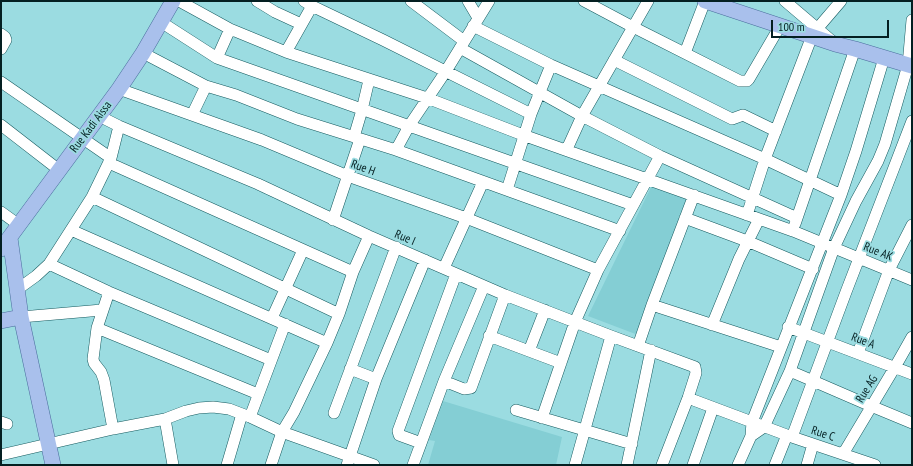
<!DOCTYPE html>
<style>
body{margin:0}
#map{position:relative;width:913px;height:466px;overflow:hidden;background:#9bdce1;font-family:"PT Sans Narrow",sans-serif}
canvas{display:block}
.frame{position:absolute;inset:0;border:2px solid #041f21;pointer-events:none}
.scale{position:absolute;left:771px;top:20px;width:118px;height:18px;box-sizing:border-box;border:2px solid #041f21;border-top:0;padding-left:5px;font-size:12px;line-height:14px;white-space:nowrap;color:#041f21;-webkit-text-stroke:3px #9bdce1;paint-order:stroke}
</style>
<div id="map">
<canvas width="913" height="466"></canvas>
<div class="frame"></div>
<div class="scale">100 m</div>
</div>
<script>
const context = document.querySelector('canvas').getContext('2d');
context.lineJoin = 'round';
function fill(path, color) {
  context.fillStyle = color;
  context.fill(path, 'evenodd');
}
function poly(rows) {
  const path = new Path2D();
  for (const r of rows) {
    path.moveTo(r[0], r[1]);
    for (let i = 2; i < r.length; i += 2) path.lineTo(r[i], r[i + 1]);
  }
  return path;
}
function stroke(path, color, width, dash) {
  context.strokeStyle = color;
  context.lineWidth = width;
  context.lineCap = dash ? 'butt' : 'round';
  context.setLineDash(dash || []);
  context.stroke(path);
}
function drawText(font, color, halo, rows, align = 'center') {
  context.font = font + ' "PT Sans Narrow",sans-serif';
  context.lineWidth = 3.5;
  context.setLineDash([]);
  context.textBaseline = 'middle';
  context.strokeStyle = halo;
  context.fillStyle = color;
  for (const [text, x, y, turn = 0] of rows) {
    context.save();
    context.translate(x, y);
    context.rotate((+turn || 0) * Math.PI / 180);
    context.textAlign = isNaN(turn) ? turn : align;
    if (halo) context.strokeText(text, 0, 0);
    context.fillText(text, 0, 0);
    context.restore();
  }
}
const built = poly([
 [654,181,689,197,638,335,588,316],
 [443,401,562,437,556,465,428,465,435,441,429,440]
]);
const minor = poly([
 [179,1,230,29,286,52,427,98,523,135,793,231,912,280],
 [257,1,275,12,301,24],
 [304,1,312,6,383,40,531,114],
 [411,1,464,41],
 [468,1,478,18],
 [584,1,633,27,740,81,747,81,749,79,780,26],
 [785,1,832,41],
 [161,22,217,58,633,205],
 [473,26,551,65,765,159,841,195],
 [817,29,841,1],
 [1,34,5,37,6,40,1,49],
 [460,48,582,116,660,156,797,218],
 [286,52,312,6],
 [143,53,206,86,236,95,297,119,396,150,620,231],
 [685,53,705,1],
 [217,58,230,29],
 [614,60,732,119,743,115,776,131],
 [1,82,111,158],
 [119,89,262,140,348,176,466,218,598,270],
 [192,115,206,86],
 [99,116,119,126,258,184,369,236,505,295,611,336,695,367,696,373,688,398,662,465],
 [1,125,59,170],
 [354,137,362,110,369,80],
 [567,149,582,116,648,1],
 [396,150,409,126,446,71,489,1],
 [109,163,353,272],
 [507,190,531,114,551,65],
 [92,197,339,314],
 [1,212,19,225],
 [747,215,765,159,812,36],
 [685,218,747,241,813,269],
 [333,220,360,139],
 [795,224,855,49],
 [71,230,327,343],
 [49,264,109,292,271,360],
 [444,268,483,182],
 [18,289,36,276,49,264,92,197,111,158,119,126],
 [109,292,97,328,93,359,94,363,101,372,104,380,113,429],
 [652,305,694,195],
 [21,317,102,310],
 [272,318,303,250],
 [712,325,739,259,759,219],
 [788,327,912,374],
 [97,328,258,394],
 [489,336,561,363],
 [638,346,652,305,781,347],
 [529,351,545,310],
 [858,353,889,270,912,225],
 [350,369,376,379],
 [790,371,871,406,912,423],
 [444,381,464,389,471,388,505,295],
 [688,398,792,437,875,465],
 [516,410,632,444],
 [334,413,396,247],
 [250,417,285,324],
 [542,418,575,322,598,270,660,156],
 [165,419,173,465],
 [1,422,7,424],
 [751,436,764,427,790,371,834,248,856,201,878,161,885,144,908,65,912,20],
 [792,437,846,292,912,121],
 [421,443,399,435,398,431,456,274],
 [843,454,895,367,912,337],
 [1,455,113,429,165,419,186,411,199,408,213,407,229,409,250,417,282,432,374,465],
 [227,465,242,414],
 [271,465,282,432,294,412,327,343,339,314,353,272,369,236],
 [347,465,376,379,425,260],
 [413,465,444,381,484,286],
 [575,465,611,336],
 [627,465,651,350],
 [693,465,713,408],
 [738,465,751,436,752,422,841,195,856,151,884,58],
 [775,465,787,435],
 [807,465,813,444]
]);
const major = poly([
 [705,1,835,44,855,49,912,66],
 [10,238,21,317,53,465],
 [1,249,119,89,143,53,173,1],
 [1,321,21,317]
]);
const streetNames = [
 ["Rue Kadi Aissa",91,127,-53],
 ["Rue H",363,168,20],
 ["Rue I",405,238,23],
 ["Rue AK",878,252,22],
 ["Rue A",863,341,21],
 ["Rue AG",867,389,-58],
 ["Rue C",823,434,18]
];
fill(built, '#84ced4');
stroke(minor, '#155a5f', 12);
stroke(major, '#4a6c9c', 16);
stroke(minor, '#fff', 11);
stroke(major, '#a9c0ec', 15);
drawText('12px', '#041f21', '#9bdce1', streetNames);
</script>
